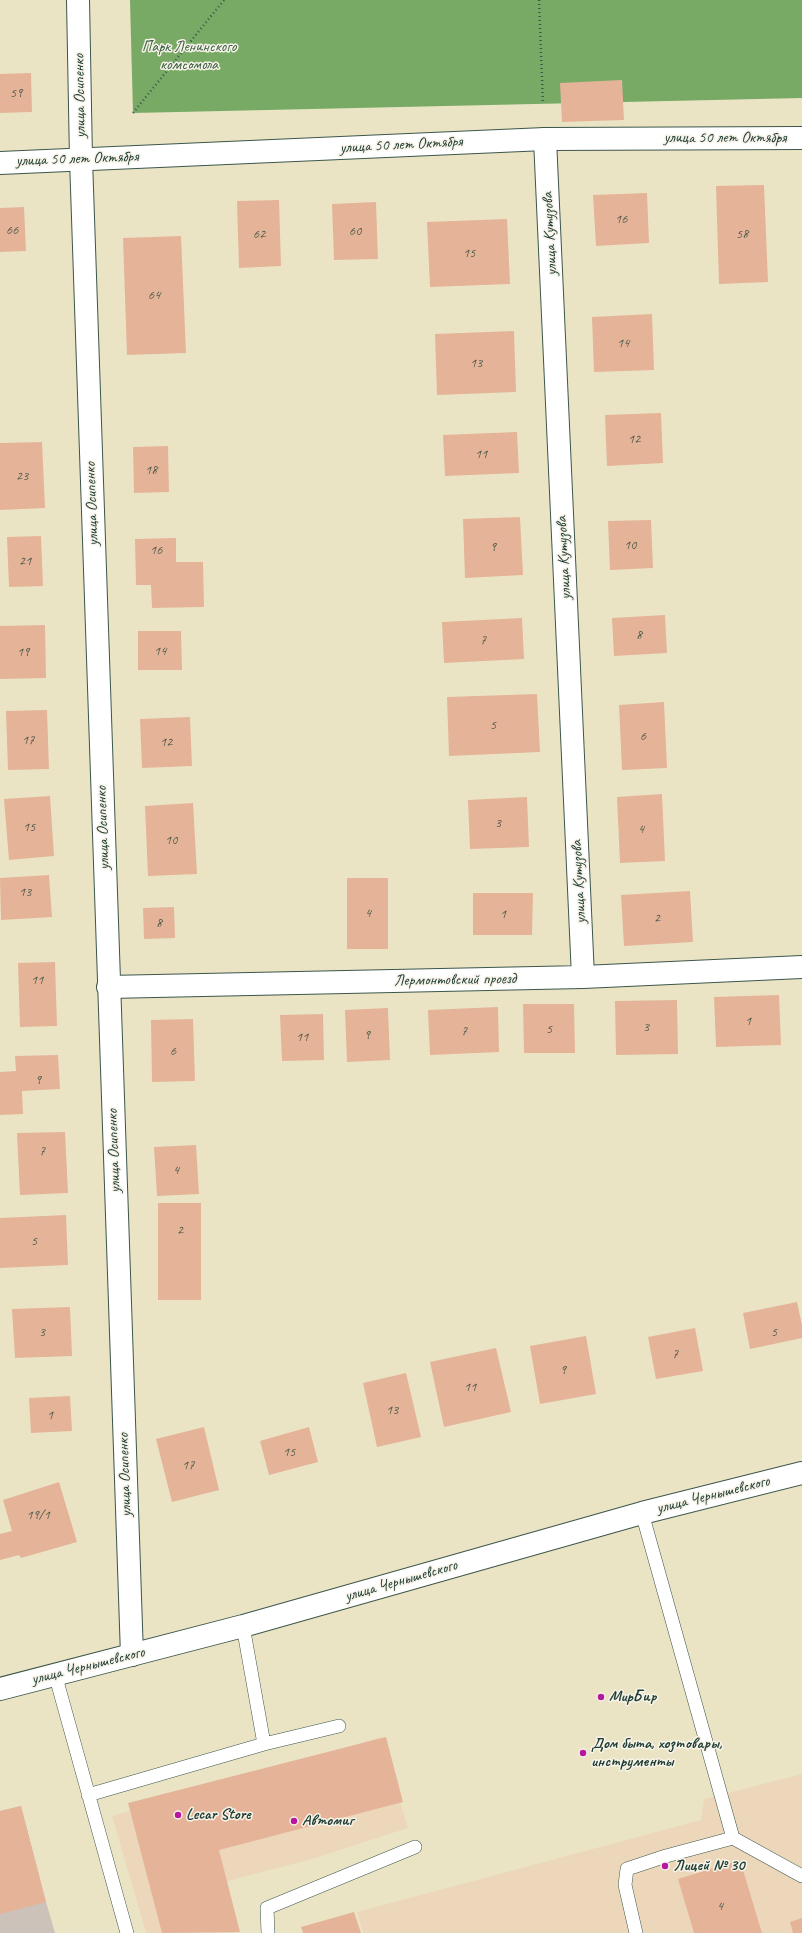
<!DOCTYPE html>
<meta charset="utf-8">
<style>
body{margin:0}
canvas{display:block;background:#eae4c5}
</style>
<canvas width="802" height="1933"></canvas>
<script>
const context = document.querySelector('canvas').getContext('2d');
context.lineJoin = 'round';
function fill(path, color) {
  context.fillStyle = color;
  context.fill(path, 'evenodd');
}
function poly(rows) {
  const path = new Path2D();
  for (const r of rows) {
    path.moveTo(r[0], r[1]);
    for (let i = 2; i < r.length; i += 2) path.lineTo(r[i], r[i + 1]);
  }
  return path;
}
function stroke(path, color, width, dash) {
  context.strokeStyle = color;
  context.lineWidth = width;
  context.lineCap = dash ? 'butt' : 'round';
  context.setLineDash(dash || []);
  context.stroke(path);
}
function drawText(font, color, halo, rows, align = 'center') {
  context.font = font + ' Caveat,sans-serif';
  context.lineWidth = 3;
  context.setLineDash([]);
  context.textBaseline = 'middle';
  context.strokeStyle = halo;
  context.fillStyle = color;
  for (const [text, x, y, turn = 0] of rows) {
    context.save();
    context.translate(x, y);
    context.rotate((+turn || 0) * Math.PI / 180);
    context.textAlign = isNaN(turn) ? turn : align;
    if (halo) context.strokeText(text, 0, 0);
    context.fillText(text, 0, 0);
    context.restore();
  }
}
const built = poly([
 [381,1737,408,1828,312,1859,220,1883,234,1933,146,1933,112,1816],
 [802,1774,802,1933,363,1933,357,1912,701,1820,704,1799]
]);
const industrial = poly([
 [21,1806,46,1902,55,1933,0,1933,0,1811]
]);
const forest = poly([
 [130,0,802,0,802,98,133,113]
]);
const building = poly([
 [31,73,32,112,0,113,0,74],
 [622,80,624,120,562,122,560,83],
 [764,185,768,282,719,284,716,186],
 [647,193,649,243,596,246,593,195],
 [279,200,281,266,239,268,237,201],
 [376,202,378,259,334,260,332,204],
 [24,207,26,251,0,252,0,208],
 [507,219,510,284,430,287,427,222],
 [181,236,186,353,127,355,123,238],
 [652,314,654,370,594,372,592,317],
 [514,331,516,392,437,395,435,334],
 [661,413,663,463,607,466,605,415],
 [517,432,519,473,445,476,443,435],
 [42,442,45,508,0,510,0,443],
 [168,446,169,492,134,493,133,447],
 [520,517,523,575,465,578,463,519],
 [651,520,653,568,610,570,608,521],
 [41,536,43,586,9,587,7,537],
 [176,538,176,562,203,562,204,607,152,608,151,585,136,585,135,539],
 [665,615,667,653,614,656,612,618],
 [522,618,524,659,444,663,442,622],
 [45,625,46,678,0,679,0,626],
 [138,631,181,631,182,670,138,670],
 [537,694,540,752,449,756,447,697],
 [664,702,667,768,622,770,619,705],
 [47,710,49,769,8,770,6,711],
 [190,717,192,766,142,768,140,719],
 [662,794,665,861,620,863,617,797],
 [50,796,54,856,9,860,4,799],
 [527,797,529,847,470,849,468,800],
 [193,803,197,874,148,876,145,806],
 [49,875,52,917,1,920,0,878],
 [347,878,388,878,388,949,347,949],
 [690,891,693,942,624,946,621,895],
 [473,893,533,893,532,935,473,935],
 [174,907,175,938,144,939,143,908],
 [55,962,57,1026,20,1027,18,963],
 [779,995,781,1045,716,1047,714,997],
 [677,1000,678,1054,616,1055,615,1001],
 [523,1004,574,1004,575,1053,524,1053],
 [498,1007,499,1052,430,1055,428,1010],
 [388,1008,390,1060,347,1062,345,1010],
 [323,1014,324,1060,282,1061,280,1015],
 [193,1019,195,1081,152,1082,151,1020],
 [58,1055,60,1089,22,1091,23,1114,0,1115,0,1072,16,1071,15,1056],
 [65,1132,68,1193,20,1195,17,1133],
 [196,1145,199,1194,157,1196,154,1147],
 [158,1203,201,1203,201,1300,158,1300],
 [66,1215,68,1265,0,1268,0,1218],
 [797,1302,802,1325,802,1338,750,1349,743,1313],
 [70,1307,72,1356,15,1358,12,1309],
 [695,1328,703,1371,656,1379,648,1337],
 [586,1336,596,1394,540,1404,530,1346],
 [496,1348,511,1412,444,1427,430,1362],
 [406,1373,421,1437,377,1447,363,1383],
 [70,1396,72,1431,31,1433,29,1398],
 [204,1427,219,1490,172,1502,156,1439],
 [309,1427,318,1462,269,1475,260,1441],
 [59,1482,77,1542,21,1558,19,1555,0,1560,0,1534,12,1531,3,1500],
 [386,1737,403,1802,219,1850,240,1932,162,1933,128,1803],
 [21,1806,46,1902,0,1914,0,1811],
 [740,1860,762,1933,694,1933,678,1879],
 [354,1912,361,1933,303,1933,301,1927],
 [802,1918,802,1933,793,1933,790,1922]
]);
const path = poly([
 [539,0,543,104],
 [133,113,224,0]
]);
const service = poly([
 [642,1513,733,1838,802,1876],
 [55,1674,127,1933],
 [264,1744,339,1726],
 [88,1795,264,1744,243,1626],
 [268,1933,267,1908,415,1847],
 [636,1933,625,1885,627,1869,666,1856,733,1838]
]);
const minor = poly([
 [78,0,81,159,132,1655],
 [545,139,583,977],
 [108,987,583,977,802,967]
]);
const tertiary = poly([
 [0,163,545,139,802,138]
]);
const secondary = poly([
 [0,1689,243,1626,642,1513,802,1473]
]);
const markers = [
 [601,1697,4,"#b5179e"],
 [583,1753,4,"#b5179e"],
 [178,1815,4,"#b5179e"],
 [294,1821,4,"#b5179e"],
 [665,1866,4,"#b5179e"]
];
const numberNames = [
 ["59",16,93],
 ["16",621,219],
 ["66",12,230],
 ["60",355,231],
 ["62",259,234],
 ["58",742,234],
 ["15",469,253],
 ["64",154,295],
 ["14",623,343],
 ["13",476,363],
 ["12",634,439],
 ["11",481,454],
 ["18",151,470],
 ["23",22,476],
 ["10",630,545],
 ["9",493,547],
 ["16",156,550],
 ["21",25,561],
 ["8",639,635],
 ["7",483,640],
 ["14",160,651],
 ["19",23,652],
 ["5",493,725],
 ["6",643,736],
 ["17",28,740],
 ["12",166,742],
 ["3",498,823],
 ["15",29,827],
 ["4",641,829],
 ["10",171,840],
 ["13",25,892],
 ["4",368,913],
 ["1",503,914],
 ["2",657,918],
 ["8",159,923],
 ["11",37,980],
 ["1",748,1021],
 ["3",646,1027],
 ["5",549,1029],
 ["7",464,1031],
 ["9",367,1035],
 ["11",302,1037],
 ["6",173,1051],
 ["9",38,1080],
 ["7",42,1151],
 ["4",176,1170],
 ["2",180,1230],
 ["5",34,1241],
 ["3",42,1332],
 ["5",774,1332],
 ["7",675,1354],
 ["9",563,1370],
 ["11",470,1387],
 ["13",392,1410],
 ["1",50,1415],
 ["15",289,1452],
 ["17",188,1465],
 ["19/1",38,1515],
 ["4",720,1906]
];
const parkNames = [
 ["Парк Ленинского",189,47],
 ["комсомола",189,65]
];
const streetNames = [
 ["улица Осипенко",80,96,-91],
 ["улица 50 лет Октября",725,138],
 ["улица 50 лет Октября",401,145,-3],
 ["улица 50 лет Октября",77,159,-2],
 ["улица Кутузова",550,234,-93],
 ["улица Осипенко",92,504,-92],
 ["улица Кутузова",564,558,-93],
 ["улица Осипенко",103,828,-92],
 ["улица Кутузова",579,882,-93],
 ["Лермонтовский проезд",455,980,-1],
 ["улица Осипенко",114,1151,-92],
 ["улица Осипенко",125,1475,-92],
 ["улица Чернышевского",713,1495,-14],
 ["улица Чернышевского",401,1581,-16],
 ["улица Чернышевского",88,1666,-14]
];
const poiNames = [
 ["МирБир",609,1697],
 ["Дом быта, хозтовары,",591,1744],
 ["инструменты",591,1762],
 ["Lecar Store",186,1815],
 ["Автомиг",302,1821],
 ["Лицей № 30",673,1866]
];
fill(built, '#edd7bb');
fill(industrial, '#ccc2b9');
fill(forest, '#78aa65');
fill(building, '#e5b498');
stroke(service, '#3d564a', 14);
stroke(minor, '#3d564a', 24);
stroke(tertiary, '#3d564a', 24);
stroke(secondary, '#3d564a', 24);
stroke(path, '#3d564a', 2.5, [1, 3]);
stroke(service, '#fff', 13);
stroke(minor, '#fff', 22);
stroke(tertiary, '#fff', 22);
stroke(secondary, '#fff', 22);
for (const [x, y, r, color] of markers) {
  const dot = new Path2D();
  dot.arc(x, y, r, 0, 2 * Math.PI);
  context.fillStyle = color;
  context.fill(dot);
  stroke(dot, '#f7f3e8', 1.5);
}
drawText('14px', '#505b4d', null, numberNames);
drawText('16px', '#3c5f44', '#f7f3e8', parkNames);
drawText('16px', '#1f3d34', '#f7f3e8', streetNames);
drawText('bold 16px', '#1f3d34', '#f7f3e8', poiNames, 'left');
</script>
